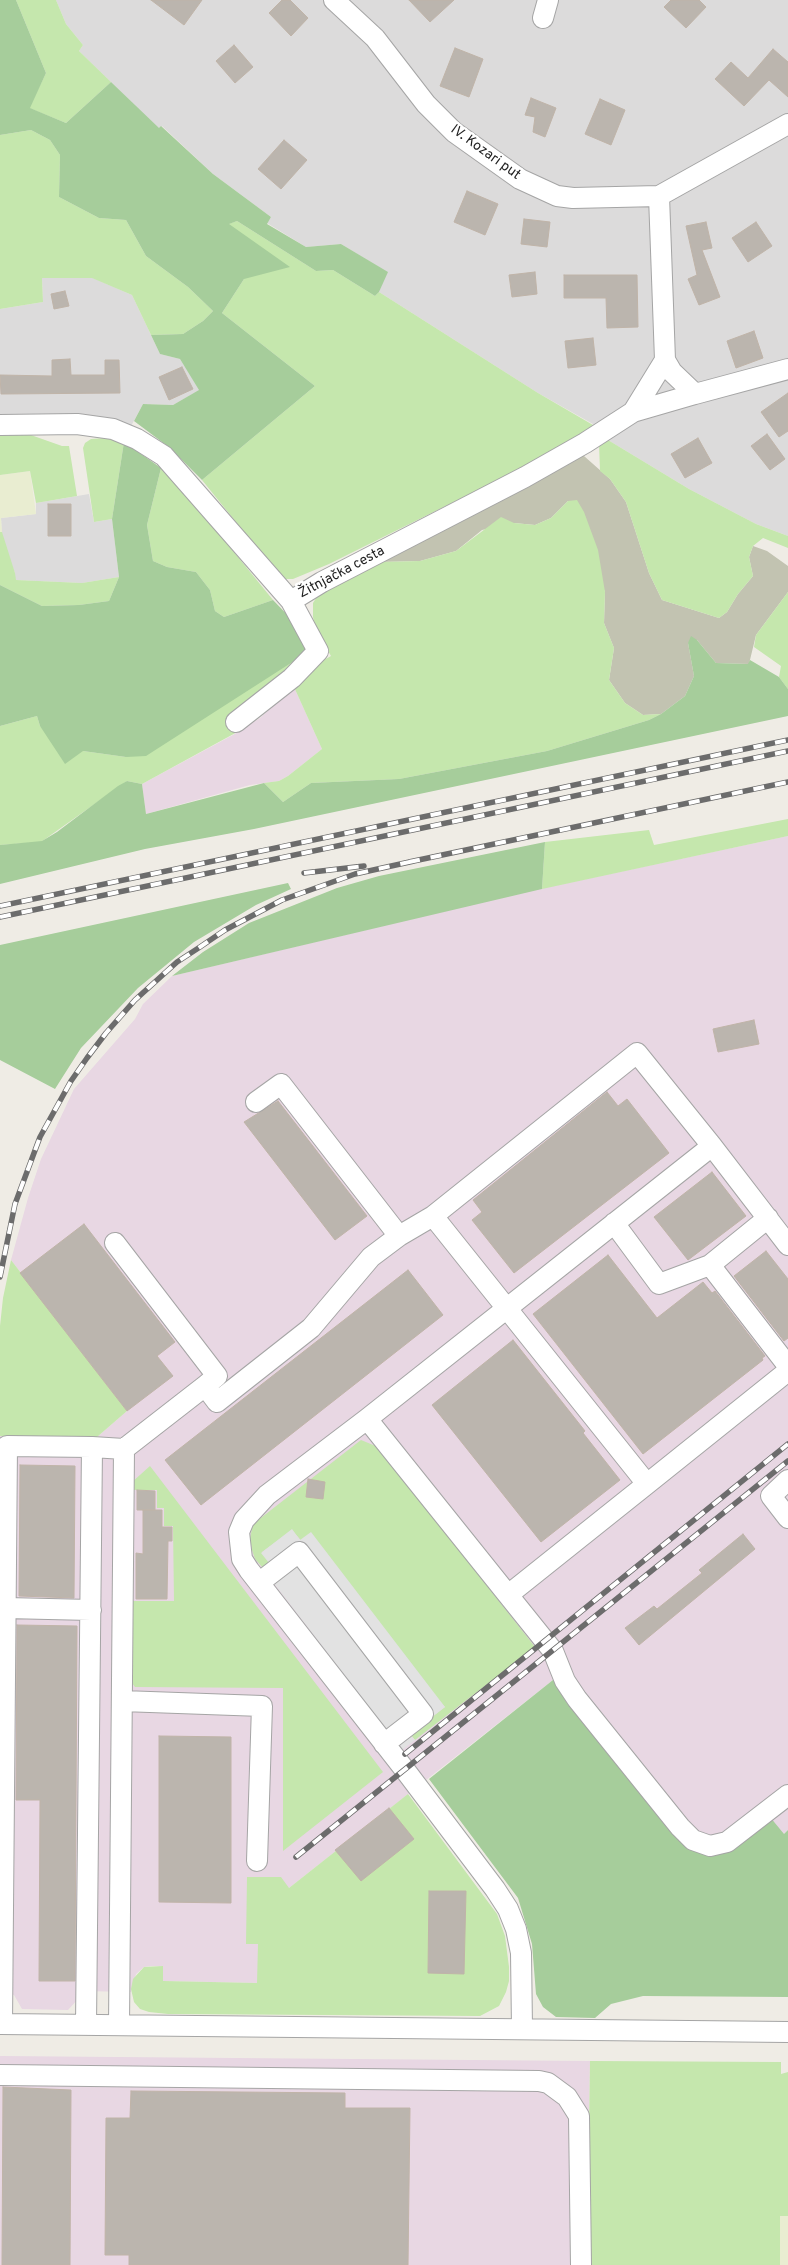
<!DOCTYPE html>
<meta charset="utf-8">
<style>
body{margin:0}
canvas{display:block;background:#efece5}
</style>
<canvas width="788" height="2265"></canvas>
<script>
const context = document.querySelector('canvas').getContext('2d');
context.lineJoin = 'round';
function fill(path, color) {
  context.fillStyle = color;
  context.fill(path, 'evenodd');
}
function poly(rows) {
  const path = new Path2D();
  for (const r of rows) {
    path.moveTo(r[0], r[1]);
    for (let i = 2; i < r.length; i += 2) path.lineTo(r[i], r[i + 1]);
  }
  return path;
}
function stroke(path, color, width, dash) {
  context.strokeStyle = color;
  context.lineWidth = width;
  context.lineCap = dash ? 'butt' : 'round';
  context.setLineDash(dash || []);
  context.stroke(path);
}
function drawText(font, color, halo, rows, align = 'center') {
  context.font = font + ' Overpass,sans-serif';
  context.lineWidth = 4.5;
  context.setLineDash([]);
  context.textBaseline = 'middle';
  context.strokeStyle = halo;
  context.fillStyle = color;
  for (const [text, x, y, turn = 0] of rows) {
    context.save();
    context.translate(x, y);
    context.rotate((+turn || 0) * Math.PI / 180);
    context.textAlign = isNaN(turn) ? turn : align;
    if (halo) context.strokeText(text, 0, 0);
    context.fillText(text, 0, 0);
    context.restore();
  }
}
const residential = poly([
 [56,0,788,0,788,536,756,524,689,489,608,440,593,424,538,393,379,292,387,272,341,244,306,247,267,223,271,217,213,174,162,126,159,129,79,51,83,45,66,24],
 [42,278,93,278,132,295,160,354,180,359,200,390,173,405,143,404,130,428,0,418,0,309,43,302],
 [89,494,94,522,112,519,119,577,82,583,15,580,15,573,2,539,1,518,36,514,36,503]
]);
const industrial = poly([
 [294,687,322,749,288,776,279,781,250,785,146,814,142,784,233,735,260,718],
 [788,836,788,1830,784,1834,707,1854,553,1680,289,1888,246,1944,258,1944,258,1983,163,1981,163,1966,151,1966,144,1967,136,1974,131,1992,82,1991,79,1998,68,2010,22,2009,14,1995,0,1995,0,1436,97,1437,127,1411,11,1260,28,1198,41,1159,74,1089,135,1019,143,1004,172,976,521,893],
 [0,2056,590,2061,587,2265,0,2265]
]);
const construction = poly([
 [579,454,584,456,610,479,626,502,649,573,662,600,719,618,727,612,738,594,753,576,749,557,753,546,767,551,788,566,788,592,756,635,749,664,716,663,697,640,688,643,694,676,685,696,661,714,643,715,625,703,609,680,614,648,604,623,605,592,568,501,551,518,535,525,514,523,482,530,456,551,420,561,380,562]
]);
const farmland = poly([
 [30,471,36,514,1,518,2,532,0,532,0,475],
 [780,2215,788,2216,788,2265,780,2265]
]);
const grass = poly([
 [16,0,56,0,66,24,83,45,79,51,111,82,66,123,29,108,46,73],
 [31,130,50,140,60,155,59,197,99,218,126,220,146,256,188,287,213,311,203,321,183,334,151,335,132,295,92,278,42,278,43,302,0,309,0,135],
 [237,221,316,271,333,270,375,296,379,292,538,393,593,425,584,434,548,455,329,564,293,579,282,579,202,480,315,386,222,313,244,279,228,224],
 [0,434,28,434,62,446,69,446,77,496,36,503,30,471,0,475],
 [105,438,124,442,112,519,94,522,83,448,85,443,91,439],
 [608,440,689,489,756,524,788,536,788,548,763,538,753,546,749,557,753,576,738,594,727,612,719,618,662,600,649,573,626,502,610,479,600,471,599,443],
 [161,468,185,492,273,600,224,617,215,611,210,590,196,572,167,567,153,561,147,525],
 [577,500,584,512,598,550,605,592,604,623,614,648,609,680,625,703,643,715,661,714,649,720,547,751,399,779,311,783,283,802,264,783,279,781,288,776,322,749,294,687,311,667,331,656,316,629,313,617,313,603,318,595,380,562,420,561,456,551,501,517,514,523,535,525,551,518,568,501],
 [0,532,2,532,15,573,16,580,82,583,119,577,109,601,79,605,42,606,0,585],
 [788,592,788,689,779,677,781,666,754,647,756,635],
 [308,652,239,731,142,784,127,781,41,842,0,845,0,726,37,716,40,726,83,751,126,757],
 [788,819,788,836,542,889,545,842,649,830,654,845],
 [11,1260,127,1411,97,1437,0,1436,0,1326,3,1298],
 [361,1440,378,1447,535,1647,415,1740,410,1734,445,1707,292,1530,262,1552,270,1563,263,1568,255,1559,252,1550,250,1538,253,1524],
 [150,1466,383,1772,283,1851,283,1688,135,1687,129,1679,128,1601,174,1601,173,1526,164,1526,164,1508,157,1508,157,1490,130,1490,131,1483],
 [408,1794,497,1914,505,1936,509,1967,509,1981,506,1992,499,2006,480,2016,168,2014,149,2012,140,2009,134,2002,131,1989,133,1979,144,1967,163,1966,163,1981,257,1983,258,1944,246,1944,247,1877,281,1877,289,1888],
 [590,2061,781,2062,781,2074,788,2072,788,2216,780,2216,780,2265,587,2265]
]);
const forest = poly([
 [0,0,16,0,46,73,30,108,66,123,111,82,159,128,161,126,213,174,271,217,267,224,306,247,341,244,388,272,379,292,375,296,333,270,316,271,237,221,229,224,290,267,244,279,222,313,315,386,202,480,170,448,134,421,143,404,173,405,199,390,180,359,160,354,151,335,183,334,203,321,213,311,188,287,146,256,126,220,99,218,59,197,60,155,50,140,31,130,0,135],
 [124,442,161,468,147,525,153,561,167,567,196,572,210,590,215,611,224,617,273,600,298,626,308,652,146,756,126,757,83,751,65,764,40,726,37,716,0,726,0,585,42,606,79,605,109,601,119,577,112,519],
 [691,636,697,640,716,663,748,664,750,660,779,677,788,689,788,716,254,829,145,849,0,884,0,845,42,841,57,832,118,786,127,781,142,784,146,814,264,783,283,802,311,783,399,779,547,751,649,720,661,714,685,696,694,676,688,643],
 [545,842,542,889,172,976,203,952,249,923,337,888,379,876],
 [288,883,291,889,256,905,194,942,138,988,81,1048,55,1089,0,1060,0,945],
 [553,1680,688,1845,770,1817,784,1834,788,1830,788,1997,643,1996,611,2004,595,2018,556,2017,543,2007,536,1994,532,1944,518,1898,429,1779]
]);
const parking = poly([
 [292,1529,300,1540,311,1532,445,1707,410,1734,415,1740,402,1750,263,1569,269,1563,261,1553]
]);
const building = poly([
 [151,0,202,0,184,25,151,0],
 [282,0,290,0,308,18,291,36,269,13,282,0],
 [409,0,454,0,430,22,409,0],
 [671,0,699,0,706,7,686,28,664,7,671,0],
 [234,45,253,67,235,83,216,61,234,45],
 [455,48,483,59,469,97,440,86,455,48],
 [773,49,788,62,788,97,769,80,744,106,715,79,731,62,748,78,773,49],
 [531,98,556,108,545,137,533,132,535,117,525,115,531,98],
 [600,99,625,110,611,145,585,134,600,99],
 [284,140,307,160,281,189,258,169,284,140],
 [467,191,498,204,485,235,454,222,467,191],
 [524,219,550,222,547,247,521,244,524,219],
 [706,222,712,248,702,250,720,297,699,305,688,279,697,275,686,226,706,222],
 [756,222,772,246,748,262,732,238,756,222],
 [535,272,537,294,512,297,509,275,535,272],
 [564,275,637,275,638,327,607,328,606,298,564,298,564,275],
 [65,291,69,306,54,309,51,294,65,291],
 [754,331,763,358,736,368,727,341,754,331],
 [593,338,596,365,568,368,565,341,593,338],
 [70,359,71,375,105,375,105,360,119,360,120,393,1,394,0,375,52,376,52,360,70,359],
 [182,367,193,389,169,400,159,377,182,367],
 [788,393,788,431,779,437,761,412,788,393],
 [767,434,785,459,770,470,751,446,767,434],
 [698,438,712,463,685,478,671,454,698,438],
 [48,504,71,504,71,536,48,536,48,504],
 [754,1020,759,1044,718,1052,713,1029,754,1020],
 [607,1092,618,1106,627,1099,669,1153,514,1273,472,1220,482,1212,473,1200,607,1092],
 [278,1101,367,1216,335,1240,244,1122,278,1101],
 [712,1172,746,1216,688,1260,654,1217,712,1172],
 [84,1224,175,1342,157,1356,173,1376,127,1411,20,1273,84,1224],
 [766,1251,788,1279,788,1338,784,1341,734,1276,766,1251],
 [608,1255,657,1318,703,1282,712,1293,715,1291,765,1356,762,1358,763,1360,643,1454,533,1314,608,1255],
 [408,1270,443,1315,201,1505,165,1460,408,1270],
 [513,1340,585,1431,583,1433,620,1480,541,1542,432,1405,513,1340],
 [20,1465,75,1466,74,1598,19,1596,20,1465],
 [308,1479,325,1482,323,1499,306,1497,308,1479],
 [137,1490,155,1491,155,1510,137,1510,137,1490],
 [143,1510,162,1510,162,1527,172,1527,172,1541,168,1541,167,1599,136,1599,136,1553,143,1554,143,1510],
 [743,1534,755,1549,639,1645,625,1628,654,1606,657,1609,702,1573,699,1570,743,1534],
 [17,1625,77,1626,75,1981,39,1981,40,1800,16,1800,17,1625],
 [159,1736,231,1737,231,1903,159,1902,159,1736],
 [389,1808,414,1839,361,1881,335,1850,389,1808],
 [429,1891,466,1891,464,1974,428,1973,429,1891],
 [3,2087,71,2090,70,2265,2,2265,3,2087],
 [131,2091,345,2093,345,2108,410,2108,408,2265,129,2265,129,2255,105,2255,106,2118,130,2118,131,2091]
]);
const minor = poly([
 [334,0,375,38,426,104,454,132,520,179,557,196,573,198,659,196,788,124],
 [543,18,548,0],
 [659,196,665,360,672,372,695,394,788,369],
 [665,360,633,412,695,394],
 [0,425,77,424,113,429,137,439,164,456,291,601,322,582,525,477,585,443,633,412],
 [236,722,292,678,318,651,291,601],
 [256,1102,281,1084,399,1236],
 [433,1216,647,1484,788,1371],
 [614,1223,659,1284,710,1265,768,1218],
 [115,1243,217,1376,205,1386],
 [710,1265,788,1366],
 [367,1419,508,1595,647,1484],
 [92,1447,124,1449,205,1386,217,1402,311,1328,371,1257,399,1236,433,1216,637,1053,712,1146,788,1245],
 [788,1480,771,1496,788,1518],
 [260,1582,299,1552,423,1714,384,1744],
 [508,1595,553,1651,565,1681,577,1699,680,1827,693,1840,710,1846,727,1842,788,1795],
 [6,1608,91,1610],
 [122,1701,262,1706,257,1861],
 [0,2024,788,2032],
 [2,2024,7,1446,92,1447,86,2025],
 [119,2025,124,1449],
 [522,2028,521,1953,516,1929,508,1909,495,1889,405,1770,249,1570,242,1559,239,1532,244,1520,267,1495,367,1419,712,1146],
 [0,2075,539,2081,548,2083,567,2097,579,2116,581,2265]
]);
const rail = poly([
 [409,862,788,782],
 [304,873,364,866],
 [0,906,788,740],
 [0,917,788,751],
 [0,1277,15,1204,40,1137,71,1081,87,1058,106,1033,135,1000,177,962,200,947,225,930,282,900,355,874,414,861],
 [405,1754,788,1444],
 [296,1857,788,1461]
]);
const streetNames = [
 ["IV. Kozari put",485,153,36],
 ["Žitnjačka cesta",342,573,-28]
];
fill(residential, '#dcdbdb');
fill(industrial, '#e8d7e3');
fill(construction, '#c2c3b1');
fill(farmland, '#e9edd1');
fill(grass, '#c5e7ad');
fill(forest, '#a6cd9b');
fill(parking, '#e2e2e2');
fill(building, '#bbb5ae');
stroke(building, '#c0b4a8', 1);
stroke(minor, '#a5a5a5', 22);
stroke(minor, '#fff', 20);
stroke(rail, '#6c6c6c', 5.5);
stroke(rail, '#fff', 4, [11]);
drawText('14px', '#1e1e1e', '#fff', streetNames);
</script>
